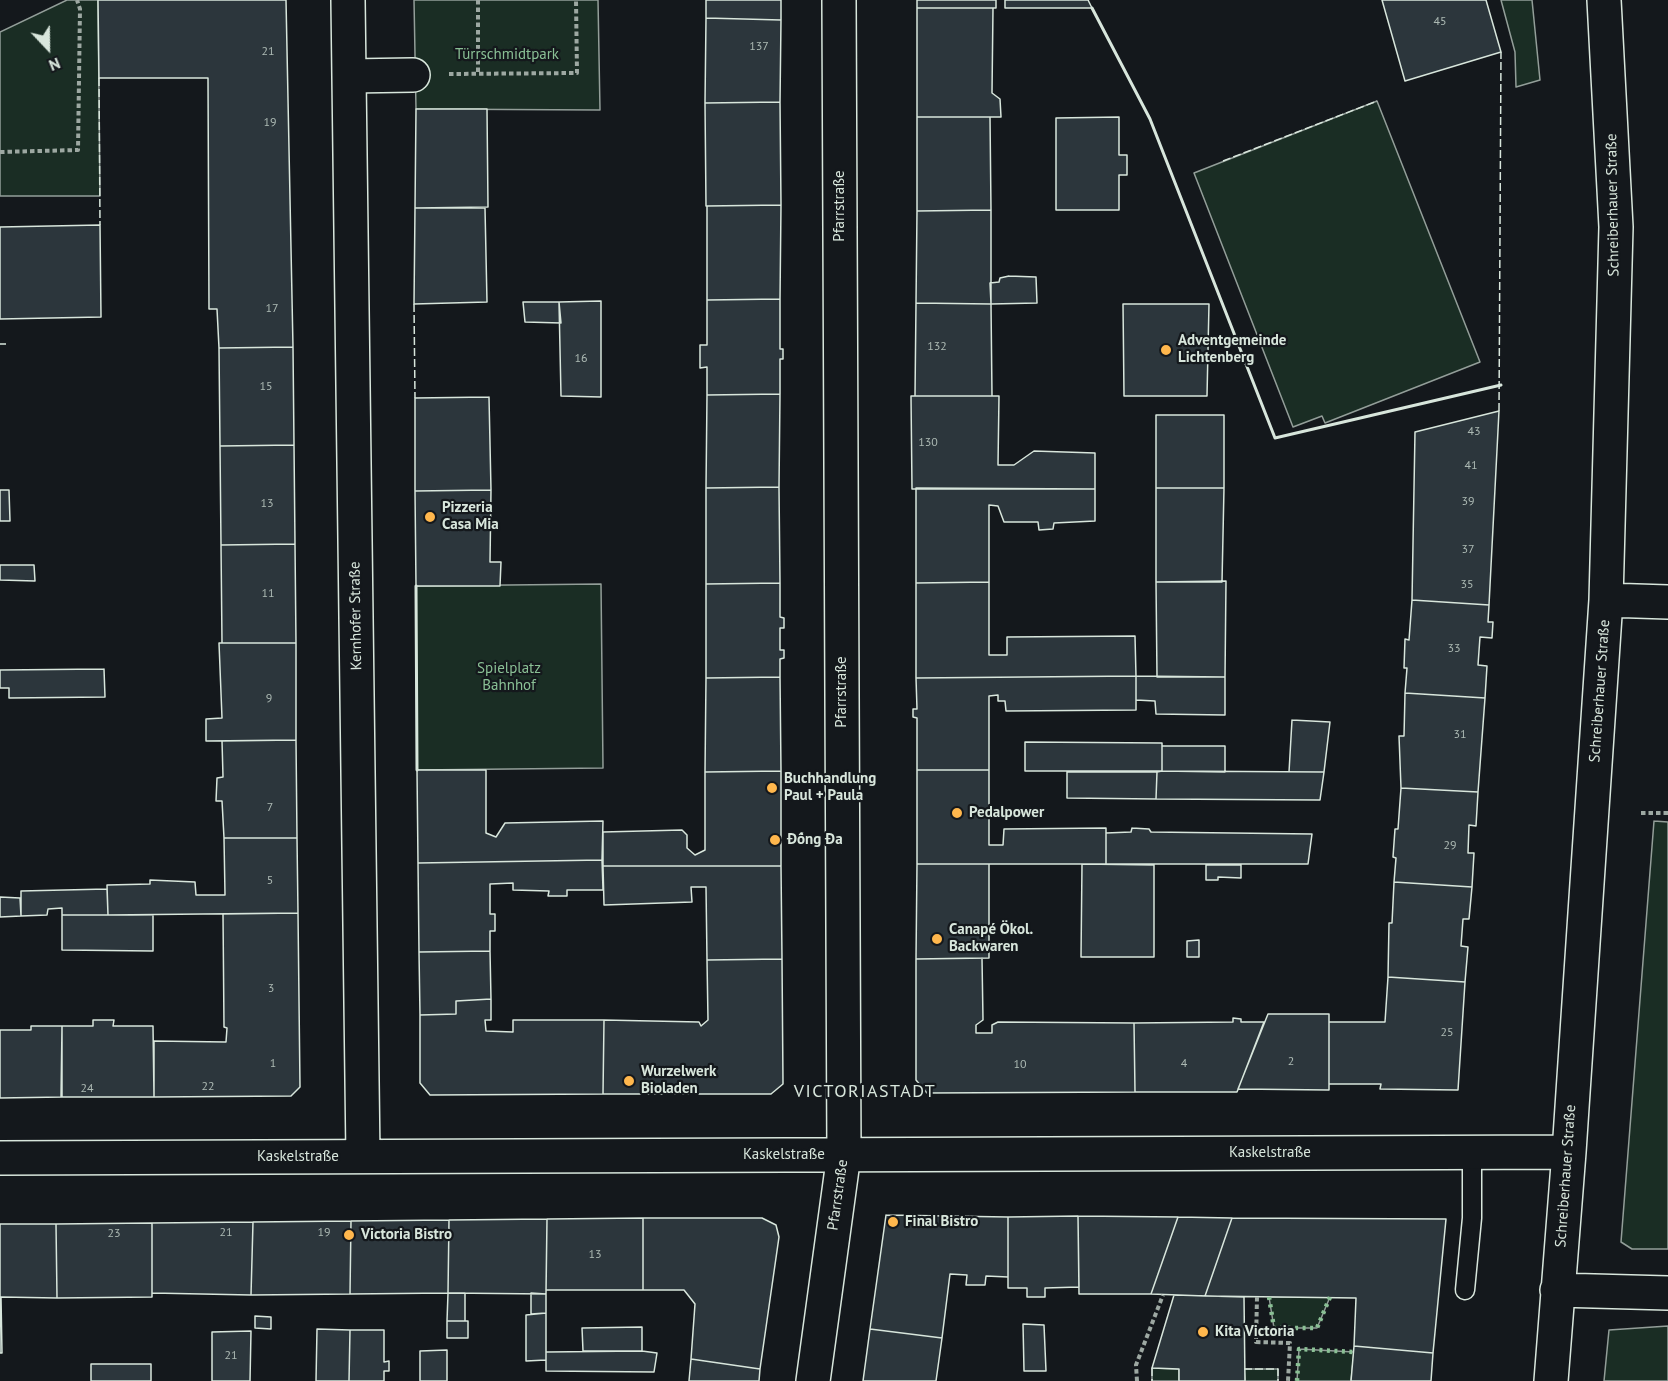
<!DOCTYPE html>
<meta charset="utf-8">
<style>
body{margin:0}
#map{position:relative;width:1668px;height:1381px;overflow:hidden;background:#14181c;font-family:"PT Sans",sans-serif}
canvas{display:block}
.north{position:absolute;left:18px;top:18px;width:60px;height:60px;-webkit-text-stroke:4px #14181c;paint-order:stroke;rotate:158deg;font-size:16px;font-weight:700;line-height:24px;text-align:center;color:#d8e6dc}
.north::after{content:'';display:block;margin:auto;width:21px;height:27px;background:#d8e6dc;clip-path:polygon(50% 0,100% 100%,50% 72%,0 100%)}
</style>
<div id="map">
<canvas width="1668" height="1381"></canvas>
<div class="north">N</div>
</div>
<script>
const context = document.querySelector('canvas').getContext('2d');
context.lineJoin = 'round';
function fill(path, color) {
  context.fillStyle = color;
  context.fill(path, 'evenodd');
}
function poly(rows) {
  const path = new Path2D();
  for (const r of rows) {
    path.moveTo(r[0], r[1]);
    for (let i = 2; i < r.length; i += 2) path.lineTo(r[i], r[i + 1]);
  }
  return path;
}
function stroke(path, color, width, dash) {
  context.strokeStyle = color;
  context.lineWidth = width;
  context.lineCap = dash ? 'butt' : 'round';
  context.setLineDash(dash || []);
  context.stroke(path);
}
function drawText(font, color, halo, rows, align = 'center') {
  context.font = font + ' "PT Sans",sans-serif';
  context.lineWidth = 4.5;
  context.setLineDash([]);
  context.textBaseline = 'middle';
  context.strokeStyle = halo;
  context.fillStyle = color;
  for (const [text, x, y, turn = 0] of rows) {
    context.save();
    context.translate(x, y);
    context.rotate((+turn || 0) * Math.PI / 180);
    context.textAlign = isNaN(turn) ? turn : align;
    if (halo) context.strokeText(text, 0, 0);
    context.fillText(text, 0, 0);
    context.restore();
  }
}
const green = poly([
 [67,0,98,0,100,196,0,196,0,32,67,0],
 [414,0,598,0,600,110,416,109,414,0],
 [1501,0,1532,0,1540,80,1516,87,1515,52,1501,0],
 [1377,101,1480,362,1325,423,1322,416,1293,427,1194,173,1377,101],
 [601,584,603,768,417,770,416,586,601,584],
 [1654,821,1668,822,1668,1249,1632,1249,1621,1242,1654,821],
 [1269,1297,1330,1297,1317,1328,1274,1328,1269,1297],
 [1668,1326,1668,1381,1604,1381,1609,1330,1668,1326],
 [1299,1349,1354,1352,1351,1381,1297,1381,1299,1349],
 [1152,1368,1179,1369,1179,1381,1152,1381,1152,1368],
 [1244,1369,1278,1369,1278,1381,1245,1381,1244,1369]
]);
const building = poly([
 [98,0,286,0,293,347,219,348,217,309,209,309,208,78,99,78,98,0],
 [706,0,781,0,781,20,706,18,706,0],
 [917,0,996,0,996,8,917,8,917,0],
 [1005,0,1088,0,1092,8,1005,8,1005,0],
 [1382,0,1486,0,1501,52,1405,81,1382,0],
 [917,8,993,8,992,93,1000,99,1001,117,917,117,917,8],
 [706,18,781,20,780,102,705,103,706,18],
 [780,102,781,205,706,206,705,103,780,102],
 [416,109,487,109,488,207,415,208,416,109],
 [917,117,990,117,991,210,917,211,917,117],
 [1119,117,1119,155,1127,155,1127,175,1119,175,1119,210,1056,210,1056,118,1119,117],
 [781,205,780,299,707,300,707,206,781,205],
 [415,208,485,208,487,302,414,304,415,208],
 [991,210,991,304,916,303,917,211,991,210],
 [100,225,101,317,0,319,0,227,100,225],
 [1009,276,1036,277,1037,303,991,304,990,283,999,282,1000,278,1009,276],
 [780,299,780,349,783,349,783,359,780,359,780,394,707,395,707,367,700,368,700,345,707,345,707,300,780,299],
 [601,301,601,397,561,396,559,302,601,301],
 [523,302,559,302,561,323,525,322,523,302],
 [916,303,991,304,992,396,915,396,916,303],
 [1123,304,1209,304,1207,396,1124,396,1123,304],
 [293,347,294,445,220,446,219,348,293,347],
 [780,394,779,487,706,488,707,395,780,394],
 [911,396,999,396,998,465,1014,465,1034,451,1095,453,1095,489,912,489,911,396],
 [489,397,491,490,415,491,415,398,489,397],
 [1499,411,1489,605,1412,600,1415,432,1499,411],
 [1156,415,1224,415,1224,488,1156,488,1156,415],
 [294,445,295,544,221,545,220,446,294,445],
 [779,487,780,583,706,584,706,488,779,487],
 [916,488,1095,489,1095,521,1054,523,1053,529,1039,530,1038,522,1004,522,998,506,989,505,989,582,916,583,916,488],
 [1156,488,1224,488,1222,582,1156,582,1156,488],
 [0,490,9,490,10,521,0,521,0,490],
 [491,490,490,562,501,562,500,586,416,586,415,491,491,490],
 [295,544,296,643,222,643,221,545,295,544],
 [0,565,34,565,35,581,0,580,0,565],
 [1226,581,1225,677,1157,677,1156,582,1226,581],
 [989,582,989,655,1007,655,1007,637,1135,636,1136,676,916,678,916,583,989,582],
 [780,583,780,617,784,618,784,628,780,628,780,650,784,650,784,658,780,659,780,677,706,678,706,584,780,583],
 [1412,600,1489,605,1488,622,1493,622,1492,638,1480,637,1478,665,1487,666,1485,698,1405,693,1407,668,1404,668,1405,639,1409,640,1412,600],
 [219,643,296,643,296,740,206,741,206,719,222,718,219,643],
 [104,669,105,697,9,698,9,688,0,688,0,670,104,669],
 [1136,676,1136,710,1006,711,1005,701,998,701,998,695,989,696,989,770,917,770,917,718,913,717,913,709,917,709,916,678,1136,676],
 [1136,676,1225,677,1225,715,1156,714,1155,701,1136,700,1136,676],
 [780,677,781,771,705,772,706,678,780,677],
 [1405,693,1485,698,1478,792,1401,788,1399,736,1404,736,1405,693],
 [1292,720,1330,722,1324,772,1289,772,1292,720],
 [296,740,297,838,224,838,222,801,216,801,217,778,223,777,222,741,296,740],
 [1025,742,1162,743,1162,771,1025,771,1025,742],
 [1162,746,1225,746,1225,772,1162,771,1162,746],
 [417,770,486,770,486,833,496,837,505,823,603,821,602,860,418,863,417,770],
 [917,770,989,770,989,845,1003,845,1004,829,1106,828,1106,864,917,864,917,770],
 [781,771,781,866,603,866,603,832,682,830,687,835,687,848,695,855,705,850,705,772,781,771],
 [1067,772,1157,772,1156,799,1067,798,1067,772],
 [1157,772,1162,771,1324,772,1320,800,1156,799,1157,772],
 [1401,788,1478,792,1476,826,1469,825,1468,853,1474,853,1472,887,1394,882,1396,858,1393,857,1395,829,1398,829,1401,788],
 [1132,828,1149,829,1151,832,1312,834,1308,864,1106,864,1106,833,1131,832,1132,828],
 [224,838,297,838,298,913,108,915,107,885,150,884,150,880,195,882,196,895,225,895,224,838],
 [602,860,603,890,567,890,567,896,548,896,549,891,513,890,513,883,490,884,490,914,495,914,495,931,490,931,490,951,419,952,418,863,602,860],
 [917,864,989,864,989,958,916,959,917,864],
 [1082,864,1154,865,1154,957,1081,957,1082,864],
 [1206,865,1241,865,1241,878,1218,877,1218,880,1206,880,1206,865],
 [603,866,781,866,782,959,707,960,706,887,691,887,692,902,604,905,603,866],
 [1394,882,1472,887,1469,919,1463,919,1461,946,1468,947,1465,982,1388,977,1389,923,1392,923,1394,882],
 [107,889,108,915,62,915,62,908,48,909,47,915,21,916,21,891,107,889],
 [0,897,20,898,21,916,0,917,0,897],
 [298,913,300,1087,291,1096,154,1097,154,1041,226,1042,227,1028,224,1027,223,914,298,913],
 [62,915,153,915,153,951,62,950,62,915],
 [1199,940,1199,957,1187,957,1187,941,1199,940],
 [490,951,491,999,456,1001,456,1014,420,1015,419,952,490,951],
 [982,958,983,1020,976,1025,976,1033,992,1033,992,1025,998,1022,1134,1023,1135,1092,927,1093,916,1080,916,959,982,958],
 [782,959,783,1084,771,1094,603,1094,604,1020,699,1022,701,1026,708,1020,707,960,782,959],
 [1388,977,1465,982,1458,1090,1380,1089,1381,1084,1329,1084,1329,1022,1385,1022,1388,977],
 [491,999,491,1020,485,1020,486,1031,513,1032,513,1020,604,1020,603,1094,430,1095,420,1083,420,1015,456,1014,456,1001,491,999],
 [1268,1014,1329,1014,1329,1090,1238,1089,1268,1014],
 [1233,1018,1241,1019,1241,1022,1264,1022,1237,1092,1135,1092,1134,1023,1233,1022,1233,1018],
 [93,1020,114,1020,113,1026,153,1026,154,1097,61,1097,62,1026,93,1026,93,1020],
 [31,1026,62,1026,62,1097,0,1098,0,1030,31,1030,31,1026],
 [886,1215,1008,1217,1008,1277,986,1276,985,1285,966,1285,967,1275,950,1274,942,1338,870,1329,886,1215],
 [1078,1216,1178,1217,1151,1294,1079,1294,1078,1216],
 [1078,1216,1079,1287,1045,1288,1045,1297,1027,1297,1027,1288,1008,1288,1008,1217,1078,1216],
 [1178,1217,1232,1218,1205,1296,1151,1294,1178,1217],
 [643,1218,643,1290,546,1290,547,1219,643,1218],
 [643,1218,762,1218,776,1225,779,1237,760,1369,691,1359,695,1304,684,1290,643,1290,643,1218],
 [1232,1218,1446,1219,1433,1353,1354,1346,1356,1298,1205,1296,1232,1218],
 [547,1219,546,1294,448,1293,449,1220,547,1219],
 [449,1220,448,1293,350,1294,351,1221,449,1220],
 [351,1221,350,1294,251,1295,253,1222,351,1221],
 [253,1222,251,1295,152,1293,152,1223,253,1222],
 [152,1223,152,1297,57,1298,56,1224,152,1223],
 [0,1224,56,1224,57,1298,1,1297,2,1353,0,1353,0,1224],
 [448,1293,465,1293,465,1321,447,1321,448,1293],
 [531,1293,546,1294,546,1313,531,1314,531,1293],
 [1174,1295,1244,1297,1245,1381,1179,1381,1179,1369,1152,1368,1174,1295],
 [546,1313,546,1360,526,1361,526,1315,546,1313],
 [255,1316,271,1317,271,1329,255,1328,255,1316],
 [447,1321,468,1321,468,1338,447,1338,447,1321],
 [1023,1324,1044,1325,1046,1371,1024,1371,1023,1324],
 [642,1327,642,1351,583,1351,582,1328,642,1327],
 [317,1329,350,1330,349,1381,316,1381,317,1329],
 [870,1329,942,1338,936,1381,863,1381,870,1329],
 [350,1330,384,1330,384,1362,389,1361,389,1371,384,1371,384,1381,349,1381,350,1330],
 [251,1331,250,1381,212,1381,212,1332,251,1331],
 [1354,1346,1433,1353,1431,1381,1351,1381,1354,1346],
 [447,1350,447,1381,420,1381,420,1351,447,1350],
 [642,1351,657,1353,654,1372,546,1371,546,1352,642,1351],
 [691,1359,760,1369,759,1381,689,1381,691,1359],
 [91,1364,151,1364,151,1381,91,1381,91,1364]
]);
const path = poly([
 [478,0,478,74],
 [449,74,577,73,576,0],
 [0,152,78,150,80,9,77,0],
 [1641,813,1668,813],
 [1257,1297,1256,1342,1290,1343,1288,1381],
 [1137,1381,1136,1365,1163,1295]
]);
const lane = poly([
 [1465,1290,1472,1218,1472,1153]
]);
const street = poly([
 [348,0,363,1156],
 [349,76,413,75],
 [1606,600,1668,602],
 [0,1158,1569,1152],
 [1557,1290,1668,1293],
 [813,1381,844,1154,839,0],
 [1551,1381,1569,1152,1606,600,1616,227,1604,0]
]);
const hedge = poly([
 [1269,1297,1274,1328,1317,1328,1330,1297],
 [1297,1381,1299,1349,1354,1352]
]);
const fence = poly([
 [99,78,100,225],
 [1223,161,1377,101],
 [414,304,415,398],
 [0,344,6,344],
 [1499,411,1501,52],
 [1152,1368,1152,1381],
 [1244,1369,1278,1369,1278,1381]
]);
const wall = poly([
 [1092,8,1150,119,1275,438,1501,385],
 [416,586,417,770]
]);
const markers = [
 [1166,350,6,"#ffb74d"],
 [430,517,6,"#ffb74d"],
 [772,788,6,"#ffb74d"],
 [957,813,6,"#ffb74d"],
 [775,840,6,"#ffb74d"],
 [937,939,6,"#ffb74d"],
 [629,1081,6,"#ffb74d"],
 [893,1222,6,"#ffb74d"],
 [349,1235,6,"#ffb74d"],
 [1203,1332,6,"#ffb74d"]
];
const numberNames = [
 ["45",1440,22],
 ["137",759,47],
 ["21",268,52],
 ["19",270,123],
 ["17",272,309],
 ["132",937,347],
 ["16",581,359],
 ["15",266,387],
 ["43",1474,432],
 ["130",928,443],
 ["41",1471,466],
 ["39",1468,502],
 ["13",267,504],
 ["37",1468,550],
 ["35",1467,585],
 ["11",268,594],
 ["33",1454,649],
 ["9",269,699],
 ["31",1460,735],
 ["7",270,808],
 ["29",1450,846],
 ["5",270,881],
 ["3",271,989],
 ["25",1447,1033],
 ["2",1291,1062],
 ["1",273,1064],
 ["4",1184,1064],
 ["10",1020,1065],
 ["22",208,1087],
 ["24",87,1089],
 ["21",226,1233],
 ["19",324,1233],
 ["23",114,1234],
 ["13",595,1255],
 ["21",231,1356]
];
const parkNames = [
 ["Türrschmidtpark",507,55],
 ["Spielplatz",509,669],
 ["Bahnhof",509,686]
];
const streetNames = [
 ["Schreiberhauer Straße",1613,205,-91],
 ["Pfarrstraße",840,206,-90],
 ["Kernhofer Straße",356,616,-91],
 ["Schreiberhauer Straße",1600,691,-86],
 ["Pfarrstraße",842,692,-90],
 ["Kaskelstraße",1270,1153],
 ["Kaskelstraße",784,1155],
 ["Kaskelstraße",298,1157],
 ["Schreiberhauer Straße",1566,1176,-86],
 ["Pfarrstraße",838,1195,-82]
];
const poiNames = [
 ["Adventgemeinde",1178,341],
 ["Lichtenberg",1178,358],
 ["Pizzeria",442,508],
 ["Casa Mia",442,525],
 ["Buchhandlung",784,779],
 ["Paul + Paula",784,796],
 ["Pedalpower",969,813],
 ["Đống Đa",787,840],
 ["Canapé Ökol.",949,930],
 ["Backwaren",949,947],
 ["Wurzelwerk",641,1072],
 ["Bioladen",641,1089],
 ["Final Bistro",905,1222],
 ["Victoria Bistro",361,1235],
 ["Kita Victoria",1215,1332]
];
const quarterNames = [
 ["VICTORIASTADT",865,1092]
];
fill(green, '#1a2d24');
stroke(green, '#939e99', 1.5);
fill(building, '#2c363c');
stroke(building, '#d8e6dc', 1.5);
stroke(lane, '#d8e6dc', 21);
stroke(street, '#d8e6dc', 36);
stroke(path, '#9da8a2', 4, [4.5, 3]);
stroke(lane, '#14181c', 18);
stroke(street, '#14181c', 33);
stroke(hedge, '#8ac095', 4.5, [3, 4.5]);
stroke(fence, '#d8e6dc', 1.5, [8, 3]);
stroke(wall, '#d8e6dc', 3);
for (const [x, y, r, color] of markers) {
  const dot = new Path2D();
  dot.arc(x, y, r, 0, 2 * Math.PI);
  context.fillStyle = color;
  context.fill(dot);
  stroke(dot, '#14181c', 2);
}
drawText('12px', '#adbab4', null, numberNames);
drawText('15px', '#8ac095', '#14181c', parkNames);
drawText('15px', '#d8e6dc', '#14181c', streetNames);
drawText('bold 15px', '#d8e6dc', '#14181c', poiNames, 'left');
context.letterSpacing = '1.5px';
drawText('18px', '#d8e6dc', '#14181c', quarterNames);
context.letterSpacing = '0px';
</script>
